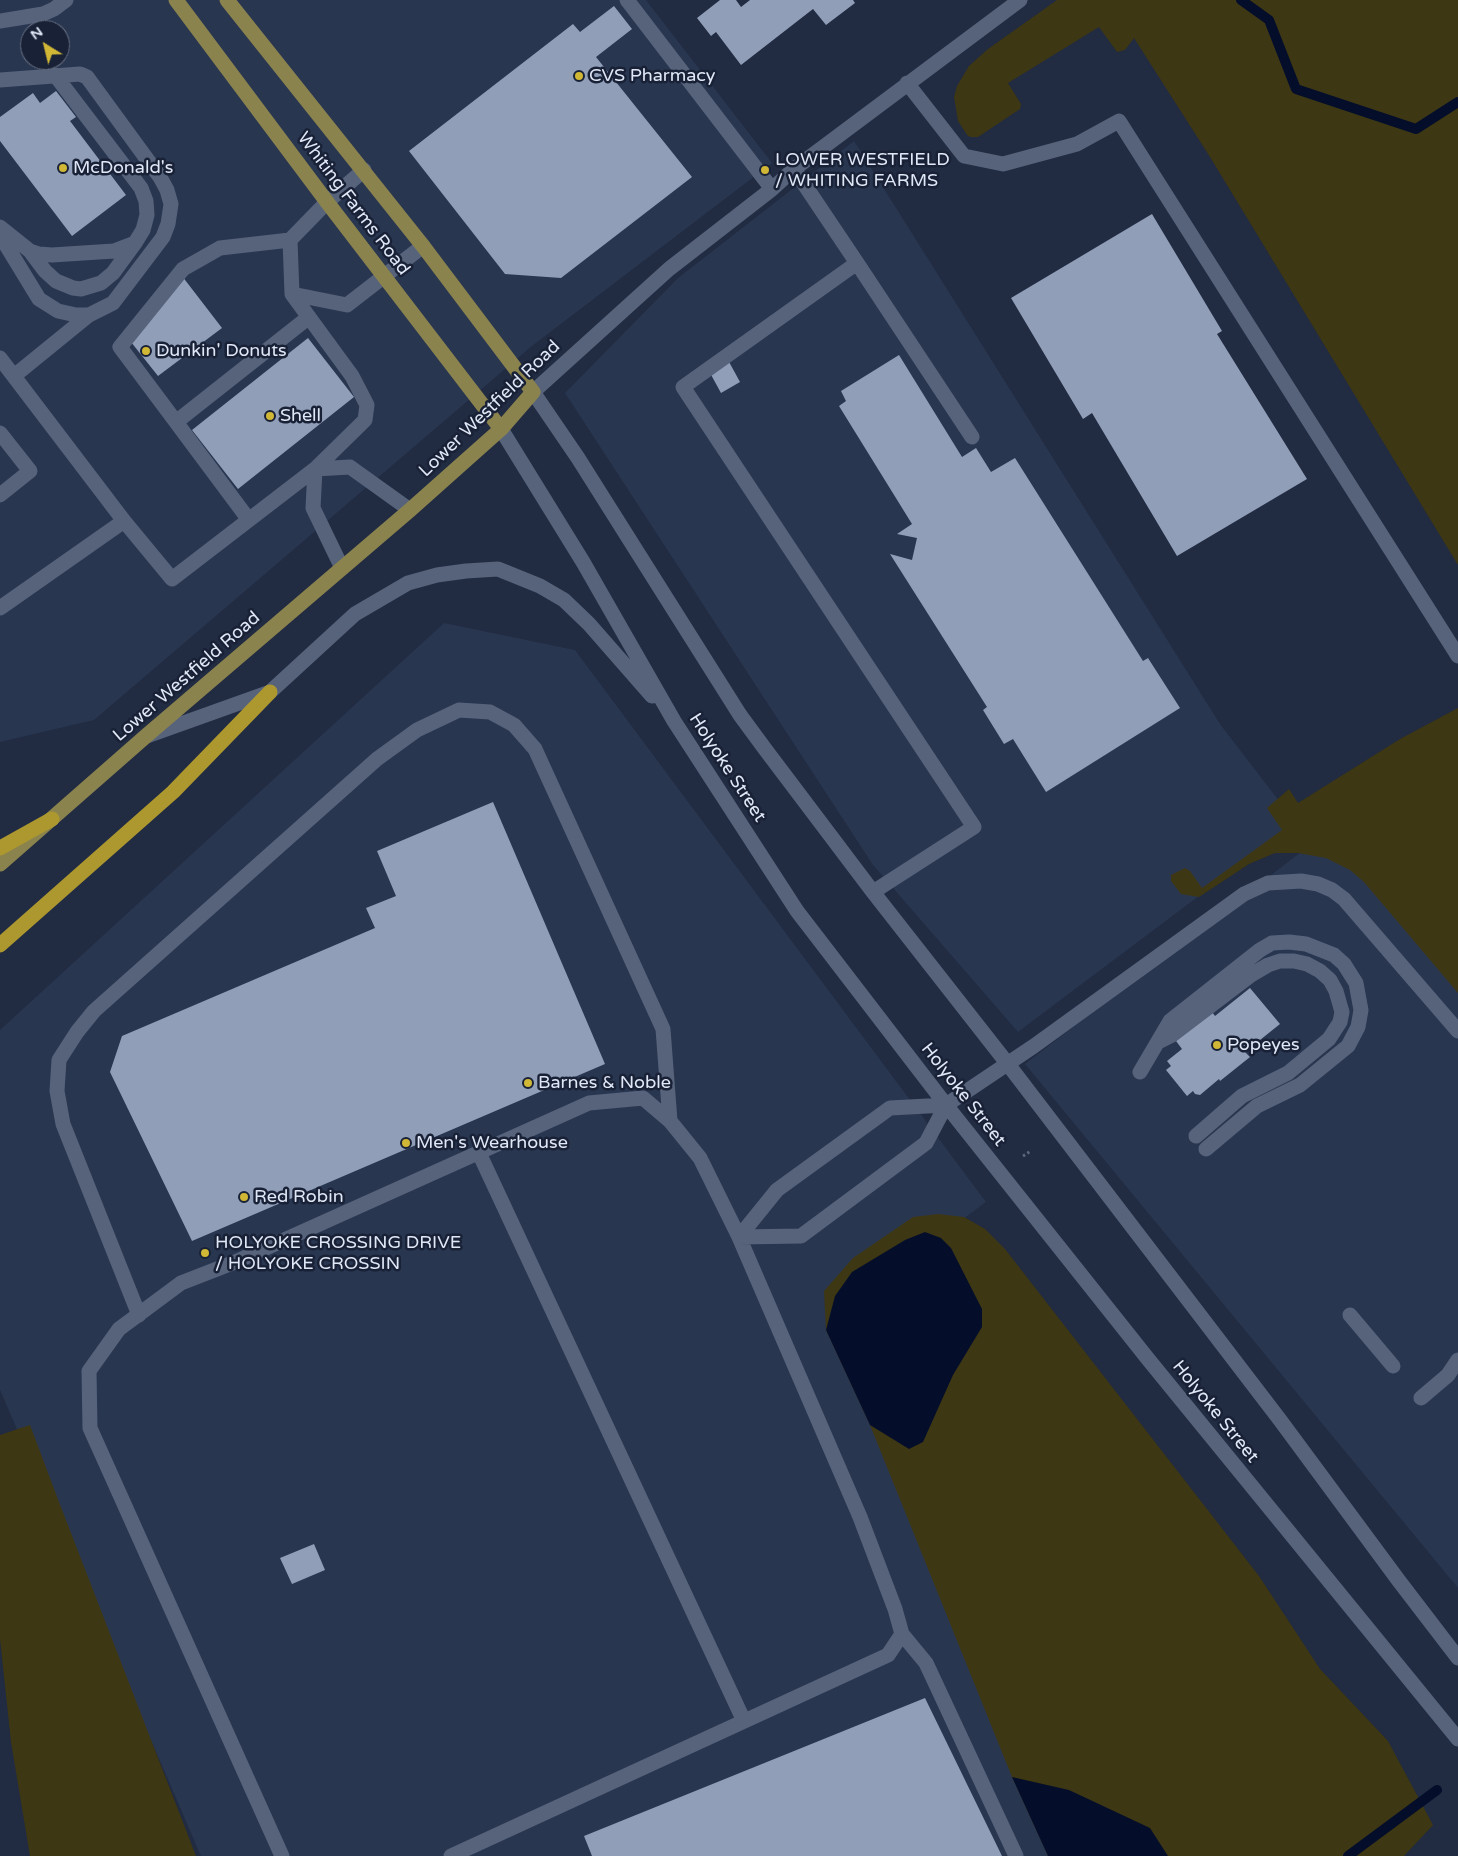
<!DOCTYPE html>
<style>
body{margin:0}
#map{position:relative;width:1458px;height:1856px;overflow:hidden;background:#212b41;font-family:"Varela Round",sans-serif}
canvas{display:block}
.north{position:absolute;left:20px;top:20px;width:50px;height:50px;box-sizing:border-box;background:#182136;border:1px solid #687083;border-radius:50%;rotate:324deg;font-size:14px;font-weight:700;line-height:20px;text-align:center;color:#e0e7f6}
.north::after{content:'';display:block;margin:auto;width:18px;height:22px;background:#d1b736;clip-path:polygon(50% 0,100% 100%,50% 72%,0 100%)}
</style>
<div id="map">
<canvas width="1458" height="1856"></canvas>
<div class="north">N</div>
</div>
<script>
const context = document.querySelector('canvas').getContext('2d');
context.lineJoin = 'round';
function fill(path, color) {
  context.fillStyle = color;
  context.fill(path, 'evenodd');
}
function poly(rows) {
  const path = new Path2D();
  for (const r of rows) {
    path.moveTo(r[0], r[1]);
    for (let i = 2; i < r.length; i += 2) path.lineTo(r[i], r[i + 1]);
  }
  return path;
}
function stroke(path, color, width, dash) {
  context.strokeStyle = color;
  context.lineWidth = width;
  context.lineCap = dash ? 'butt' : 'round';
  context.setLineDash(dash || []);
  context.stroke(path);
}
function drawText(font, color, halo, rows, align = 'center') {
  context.font = font + ' "Varela Round",sans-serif';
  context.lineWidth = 5;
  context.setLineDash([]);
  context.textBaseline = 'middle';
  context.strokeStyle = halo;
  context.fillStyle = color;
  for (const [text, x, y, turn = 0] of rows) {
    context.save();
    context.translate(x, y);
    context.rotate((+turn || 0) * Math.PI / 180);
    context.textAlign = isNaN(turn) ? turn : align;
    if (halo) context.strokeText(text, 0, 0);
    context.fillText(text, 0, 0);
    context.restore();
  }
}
const built = poly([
 [0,0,646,0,772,163,532,346,94,720,0,742],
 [30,30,60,30,60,60,30,60],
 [854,141,1220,724,1296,823,1018,1032,873,865,565,393,678,278],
 [444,623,575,650,986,1202,854,1300,1091,1856,201,1856,0,1390,0,1030],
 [1327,832,1458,983,1458,1588,1025,1064]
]);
const green = poly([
 [1057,0,1458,0,1458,565,1210,157,1134,38,1125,50,1117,52,1099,27,1008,83,1021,104,1020,109,978,137,970,137,967,135,958,121,954,97,957,86,969,66,988,49],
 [1458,708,1458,993,1364,882,1350,870,1326,858,1298,853,1275,853,1249,864,1199,897,1181,894,1171,881,1171,875,1185,868,1190,871,1202,888,1282,830,1267,808,1289,789,1298,803,1400,739],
 [938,1214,964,1217,985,1229,1005,1249,1259,1576,1320,1669,1388,1741,1433,1825,1404,1856,1048,1856,1012,1777,870,1425,826,1330,824,1291,853,1258,913,1217],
 [30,1425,59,1502,196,1856,30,1856,11,1742,0,1639,0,1435]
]);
const water = poly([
 [925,1232,941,1238,951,1248,982,1309,982,1327,953,1375,923,1442,909,1449,870,1425,826,1330,835,1296,852,1272,905,1240],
 [1012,1777,1069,1790,1150,1828,1168,1856,1048,1856]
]);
const stream = poly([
 [1241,0,1269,20,1296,89,1416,129,1458,102],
 [1348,1856,1437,1790]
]);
const building = poly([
 [720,0,736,0,741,7,750,0,853,0,855,3,826,25,813,9,741,65,716,32,711,36,697,18],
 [614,6,632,29,596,57,692,177,561,278,505,274,409,151,573,24,580,32],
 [56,91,76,117,70,121,126,195,72,236,0,141,0,117,33,93,40,103],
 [1152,214,1222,331,1217,334,1307,479,1177,556,1092,413,1083,419,1011,298],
 [182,276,222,328,158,376,131,342],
 [308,338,354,397,238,489,192,430],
 [899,355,962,457,976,448,991,472,1015,458,1143,661,1148,658,1180,708,1046,792,1013,739,1004,744,983,710,987,707,890,554,912,560,917,538,897,534,912,524,839,406,846,401,841,391],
 [728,360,740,382,721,393,709,371],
 [493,802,605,1064,192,1241,110,1072,122,1036,375,928,366,908,396,896,377,851],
 [1250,988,1280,1024,1245,1052,1250,1057,1220,1081,1219,1079,1200,1095,1195,1094,1193,1091,1187,1096,1166,1070,1171,1066,1167,1061,1182,1049,1176,1041,1212,1012,1215,1016],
 [314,1544,325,1570,292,1584,280,1558],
 [925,1698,1002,1856,592,1856,584,1836]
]);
const path = poly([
 [1023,1156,1031,1151]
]);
const minor = poly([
 [627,0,772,189],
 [1020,0,794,169,772,189,669,269,533,392,578,458,740,715,765,749,873,892,1007,1063,1280,1420,1399,1581,1458,1658],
 [0,21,43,14,54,9,66,0],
 [0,80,80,74,87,77,160,177,167,190,171,204,168,224,163,237,113,303,89,315,76,315,58,311,39,299,0,235],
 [907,83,964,156,1003,164,1077,144,1119,121,1458,656],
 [794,169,857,263,683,387,974,827,873,892],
 [0,227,30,251,39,254,52,255,114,251,135,243,143,230,147,215,146,201,141,188,55,75],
 [30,251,45,271,56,281,73,288,81,289,101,283,113,273,135,243],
 [857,263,972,437],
 [292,294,347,305,423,246],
 [0,358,124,521],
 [14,376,89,315],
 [176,422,120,347,183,269,220,248,290,240],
 [501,429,583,562,674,721,797,911,946,1105,1148,1359,1458,1739],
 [0,433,30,471,0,495],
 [315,469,350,467,410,510],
 [315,469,313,508,342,568],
 [249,520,176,422,309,317],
 [0,608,124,521,172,579,315,469,365,420,367,405,352,376,292,294,290,240,327,202,364,170],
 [147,736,270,692,355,614,408,583,437,575,466,571,498,569,540,586,564,600,589,624,652,696],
 [1158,1042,1172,1035,1251,975,1268,965,1280,961,1294,961,1307,964,1320,971,1330,980,1336,991,1342,1012,1340,1022,1329,1039,1288,1073,1242,1096,1196,1136],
 [1140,1072,1170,1021,1260,950,1272,943,1289,942,1306,944,1334,955,1344,964,1356,983,1361,1010,1358,1027,1348,1046,1300,1085,1257,1106,1206,1149],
 [946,1105,890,1108,777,1190,739,1237,801,1236,926,1143,946,1105,1034,1046,1244,894,1268,883,1301,881,1318,884,1332,890,1344,899,1458,1031],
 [479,1153,744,1721],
 [139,1315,63,1124,57,1091,59,1060,77,1032,94,1011,377,759,417,730,459,710,490,712,514,725,535,749,663,1029,670,1121],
 [1350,1315,1393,1366],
 [1421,1398,1448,1375,1458,1360],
 [902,1634,926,1663,1016,1856],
 [282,1856,90,1428,89,1371,119,1329,181,1283,235,1262,589,1103,643,1098,670,1121,700,1158,739,1237,860,1517,895,1609,902,1634,888,1655,451,1856]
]);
const major = poly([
 [176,0,327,202,501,429],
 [0,864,146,736,410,510,501,429,533,392,423,246,227,0]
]);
const highway = poly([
 [0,848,52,819],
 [0,945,173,792,270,692]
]);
const markers = [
 [579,76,5,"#d1b736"],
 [63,168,5,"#d1b736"],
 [765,170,5,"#d1b736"],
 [146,351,5,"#d1b736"],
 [270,416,5,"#d1b736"],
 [1217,1045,5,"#d1b736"],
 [528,1083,5,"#d1b736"],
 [406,1143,5,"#d1b736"],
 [244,1197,5,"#d1b736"],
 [205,1253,5,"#d1b736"]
];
const poiNames = [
 ["CVS Pharmacy",589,76],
 ["LOWER WESTFIELD",775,160],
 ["/ WHITING FARMS",775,181],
 ["McDonald's",73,168],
 ["Dunkin' Donuts",156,351],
 ["Shell",280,416],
 ["Popeyes",1227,1045],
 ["Barnes & Noble",538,1083],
 ["Men's Wearhouse",416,1143],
 ["Red Robin",254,1197],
 ["HOLYOKE CROSSING DRIVE",215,1243],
 ["/ HOLYOKE CROSSIN",215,1264]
];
const streetNames = [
 ["Whiting Farms Road",353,204,53],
 ["Lower Westfield Road",490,409,-44],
 ["Lower Westfield Road",187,677,-41],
 ["Holyoke Street",727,768,57],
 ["Holyoke Street",963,1095,52],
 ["Holyoke Street",1215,1412,51]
];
fill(built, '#293650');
fill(green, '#3e3713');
fill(water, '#040e2b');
stroke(stream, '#040e2b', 10);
fill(building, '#919eb8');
stroke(path, '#5e677b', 3, [2.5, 2.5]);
stroke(minor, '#57637b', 15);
stroke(major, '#8b834e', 15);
stroke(highway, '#ad9830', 15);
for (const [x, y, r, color] of markers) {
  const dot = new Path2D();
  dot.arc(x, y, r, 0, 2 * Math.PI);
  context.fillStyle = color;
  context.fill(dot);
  stroke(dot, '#182136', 2);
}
drawText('18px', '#e0e7f6', '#182136', poiNames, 'left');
drawText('18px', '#e0e7f6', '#182136', streetNames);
</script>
